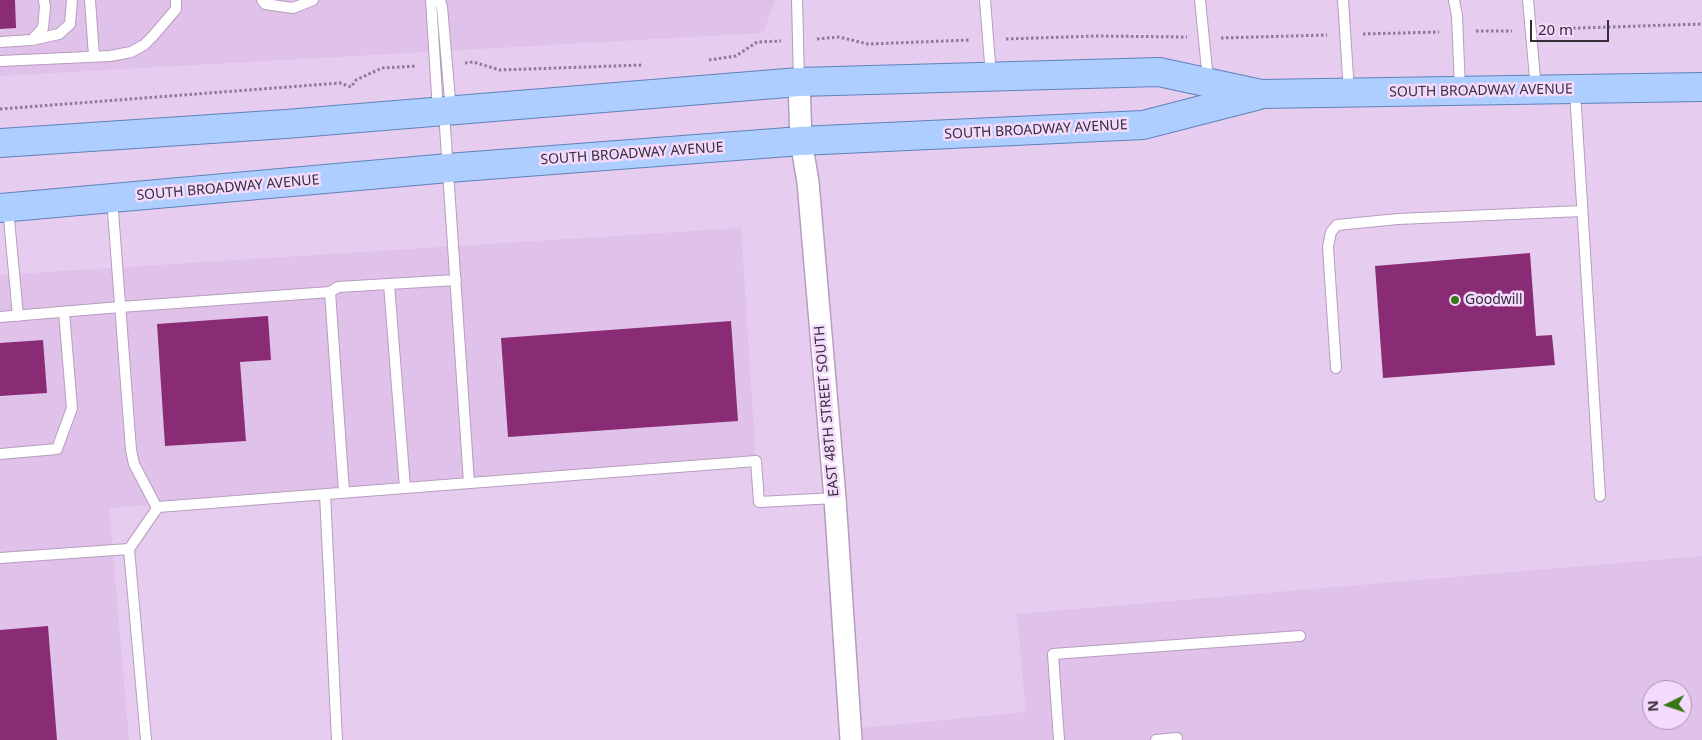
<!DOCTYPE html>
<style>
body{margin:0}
#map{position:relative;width:1702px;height:740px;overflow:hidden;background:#e6cdef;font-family:"Noto Sans",sans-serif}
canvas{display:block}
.north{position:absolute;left:1642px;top:680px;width:50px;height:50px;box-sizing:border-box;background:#f4dafc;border:1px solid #a895ae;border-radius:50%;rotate:266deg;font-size:14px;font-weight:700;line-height:20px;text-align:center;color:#372d3a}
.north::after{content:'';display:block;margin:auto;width:18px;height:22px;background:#377816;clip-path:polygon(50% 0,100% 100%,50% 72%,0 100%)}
.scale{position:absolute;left:1530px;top:20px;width:79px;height:22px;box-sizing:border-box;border:2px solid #372d3a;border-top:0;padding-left:6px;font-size:15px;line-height:18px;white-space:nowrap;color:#372d3a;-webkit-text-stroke:4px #f4dafc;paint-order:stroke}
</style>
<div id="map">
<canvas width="1702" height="740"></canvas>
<div class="north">N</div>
<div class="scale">20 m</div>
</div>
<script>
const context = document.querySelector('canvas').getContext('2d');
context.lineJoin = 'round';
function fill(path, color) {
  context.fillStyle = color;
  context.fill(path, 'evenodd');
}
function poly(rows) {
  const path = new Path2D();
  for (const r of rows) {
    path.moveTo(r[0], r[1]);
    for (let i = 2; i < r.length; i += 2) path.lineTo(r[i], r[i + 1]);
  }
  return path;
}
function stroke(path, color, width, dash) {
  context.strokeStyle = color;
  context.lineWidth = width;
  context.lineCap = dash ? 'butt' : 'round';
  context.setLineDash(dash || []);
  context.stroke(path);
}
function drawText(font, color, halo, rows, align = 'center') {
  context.font = font + ' "Noto Sans",sans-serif';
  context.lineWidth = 5;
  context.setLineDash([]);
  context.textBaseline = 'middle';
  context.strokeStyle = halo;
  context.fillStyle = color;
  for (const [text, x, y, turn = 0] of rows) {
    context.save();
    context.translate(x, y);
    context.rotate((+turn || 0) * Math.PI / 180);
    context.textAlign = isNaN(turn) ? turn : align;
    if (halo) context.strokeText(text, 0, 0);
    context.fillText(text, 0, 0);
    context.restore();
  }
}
const built = poly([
 [0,0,775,0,763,33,0,76],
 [741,228,756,461,109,508,129,740,0,740,0,275],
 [1702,556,1702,740,851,740,851,729,1026,712,1017,614],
 [1652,690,1682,690,1682,720,1652,720]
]);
const building = poly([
 [0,0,15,0,16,28,0,29],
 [1530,253,1536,336,1552,335,1555,365,1383,378,1375,266],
 [268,316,271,360,240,362,246,441,165,446,157,324],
 [731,321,738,421,508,437,501,338],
 [43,340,47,393,0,396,0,343],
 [48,626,57,740,0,740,0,630]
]);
const path = poly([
 [1548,29,1702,24],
 [1476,31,1512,31],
 [1363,34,1439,32],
 [1221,38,1327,35],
 [817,39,839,37,868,44,970,40],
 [1006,39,1097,36,1187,37],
 [709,60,736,56,757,42,781,41],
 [465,63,473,62,500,70,643,65],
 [0,109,340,83,351,87,356,80,382,68,417,66]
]);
const lane = poly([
 [90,0,94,56],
 [262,0,265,4,293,8,313,0],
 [431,0,438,111],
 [440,0,442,7,451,111],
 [797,0,799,81],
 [985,0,991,76],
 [1200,0,1208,80],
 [1343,0,1349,92],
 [1454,0,1457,16,1460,89],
 [1528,0,1536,89],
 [32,40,59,34,70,24,72,0],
 [0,42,32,40,43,28,45,7,44,0],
 [0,61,110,56,131,52,144,45,153,36,176,9,176,0],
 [1575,91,1600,496],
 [444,112,469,483],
 [112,198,131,450,134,464,157,508],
 [8,208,18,316],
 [389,284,405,488],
 [0,317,120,307,330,292],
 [1336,368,1328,247,1331,232,1337,225,1398,219,1582,211],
 [0,454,57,449,72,408,64,312],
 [344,492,330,292,338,287,456,280],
 [325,494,337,740],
 [0,558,129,549],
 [146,740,129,549,158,507,756,461,759,502,835,498],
 [1059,740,1053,654,1300,636],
 [1156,740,1177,738]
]);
const street = poly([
 [799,82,801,141,808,182,835,498,851,740]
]);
const primary = poly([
 [0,143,286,124,799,82,1159,72,1261,94,1702,87],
 [0,208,448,168,801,141,1143,125,1256,96]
]);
const markers = [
 [1455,300,5,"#377816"]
];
const streetNames = [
 ["SOUTH BROADWAY AVENUE",1481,91,-1],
 ["SOUTH BROADWAY AVENUE",1036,130,-3],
 ["SOUTH BROADWAY AVENUE",632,154,-4],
 ["SOUTH BROADWAY AVENUE",228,188,-5],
 ["EAST 48TH STREET SOUTH",827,411,-95]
];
const poiNames = [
 ["Goodwill",1465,300]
];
fill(built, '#dfc1e9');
fill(building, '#8a2c75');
stroke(lane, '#b69dbe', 12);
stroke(street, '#b69dbe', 24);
stroke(primary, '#6181b9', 30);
stroke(path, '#8c7b92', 3, [2.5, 2.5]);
stroke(lane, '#fff', 10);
stroke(street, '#fff', 21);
stroke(primary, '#adcefe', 28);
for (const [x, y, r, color] of markers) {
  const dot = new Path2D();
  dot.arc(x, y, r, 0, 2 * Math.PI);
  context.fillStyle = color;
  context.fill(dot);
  stroke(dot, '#f4dafc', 2);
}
drawText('14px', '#372d3a', '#f4dafc', streetNames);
drawText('14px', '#372d3a', '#f4dafc', poiNames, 'left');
</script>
